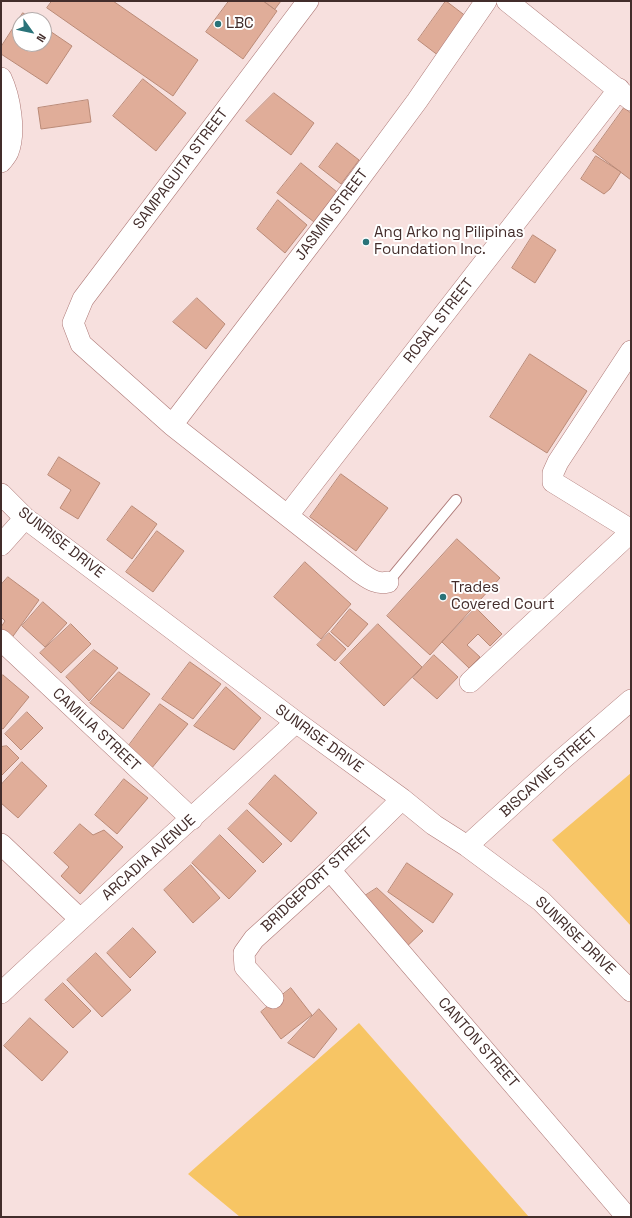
<!DOCTYPE html>
<style>
body{margin:0}
#map{position:relative;width:632px;height:1218px;overflow:hidden;background:#f7e0de;font-family:"Space Grotesk",sans-serif}
canvas{display:block}
.frame{position:absolute;inset:0;border:2px solid #432d2b;pointer-events:none}
.north{position:absolute;left:12px;top:12px;width:40px;height:40px;box-sizing:border-box;background:#fff;border:1px solid #b4abaa;border-radius:50%;rotate:123deg;font-size:11px;font-weight:700;line-height:16px;text-align:center;color:#432d2b}
.north::after{content:'';display:block;margin:auto;width:14px;height:18px;background:#2a7379;clip-path:polygon(50% 0,100% 100%,50% 72%,0 100%)}
</style>
<div id="map">
<canvas width="632" height="1218"></canvas>
<div class="frame"></div>
<div class="north">N</div>
</div>
<script>
const ctx = document.querySelector('canvas').getContext('2d');
ctx.lineJoin = 'round';
function paint(path, color) { ctx.fillStyle = color; ctx.fill(path, 'evenodd'); }
function strokePath(path, color, width, dash) { ctx.strokeStyle = color; ctx.lineWidth = width; ctx.lineCap = dash ? 'butt' : 'round'; ctx.setLineDash(dash || []); ctx.stroke(path); }
function write(font, color, halo, rows, align = 'center') {
  ctx.font = font + ' "Space Grotesk",sans-serif'; ctx.lineWidth = 4; ctx.setLineDash([]); ctx.textBaseline = 'middle'; ctx.strokeStyle = halo; ctx.fillStyle = color; for (const [text, x, y, turn = 0] of rows) {
    ctx.save(); ctx.translate(x, y); ctx.rotate((+turn || 0) * Math.PI / 180); ctx.textAlign = isNaN(turn) ? turn : align; if (halo) ctx.strokeText(text, 0, 0); ctx.fillText(text, 0, 0); ctx.restore();
  }
}
paint(new Path2D(`
 M 631,773 L 631,926 L 552,840 Z
 M 359,1023 L 529,1217 L 240,1217 L 188,1174 Z`), '#f7c564');
const building = new Path2D(`
 M 52,1 L 113,1 L 198,60 L 173,96 L 47,8 Z
 M 229,1 L 263,1 L 277,11 L 243,59 L 206,32 Z
 M 264,1 L 281,1 L 275,9 Z
 M 446,1 L 467,17 L 439,56 L 418,40 Z
 M 23,13 L 33,20 L 20,20 L 20,44 L 44,44 L 44,27 L 72,46 L 47,84 L 1,54 L 1,47 Z
 M 143,79 L 186,113 L 156,151 L 113,116 Z
 M 274,93 L 314,123 L 291,155 L 246,121 Z
 M 88,100 L 91,122 L 41,129 L 38,108 Z
 M 624,108 L 631,113 L 631,180 L 593,151 Z
 M 337,143 L 359,160 L 341,184 L 319,167 Z
 M 596,156 L 621,172 L 610,189 L 604,194 L 581,179 Z
 M 301,163 L 337,192 L 314,222 L 277,193 Z
 M 278,200 L 307,225 L 285,253 L 257,229 Z
 M 533,235 L 556,250 L 535,283 L 512,268 Z
 M 197,298 L 225,324 L 206,349 L 173,322 Z
 M 530,354 L 587,391 L 547,453 L 490,417 Z
 M 59,457 L 100,483 L 78,519 L 60,508 L 71,490 L 48,475 Z
 M 341,474 L 388,508 L 356,551 L 310,517 Z
 M 132,506 L 157,524 L 132,559 L 107,540 Z
 M 157,531 L 184,551 L 153,592 L 126,572 Z
 M 457,539 L 500,578 L 430,655 L 387,616 Z
 M 305,562 L 351,604 L 321,639 L 274,597 Z
 M 8,577 L 39,600 L 11,639 L 1,632 L 1,627 L 5,621 L 1,617 L 1,585 Z
 M 43,602 L 67,623 L 45,647 L 22,626 Z
 M 476,608 L 502,634 L 490,646 L 478,634 L 467,645 L 480,657 L 469,668 L 442,642 Z
 M 350,609 L 368,624 L 348,647 L 331,632 Z
 M 71,624 L 91,644 L 61,673 L 40,653 Z
 M 378,624 L 422,667 L 384,706 L 340,663 Z
 M 329,633 L 346,649 L 335,661 L 317,645 Z
 M 94,650 L 118,668 L 89,701 L 66,677 Z
 M 434,655 L 458,677 L 437,699 L 413,678 Z
 M 190,662 L 221,684 L 193,719 L 162,699 Z
 M 119,672 L 150,694 L 123,729 L 90,703 Z
 M 3,675 L 29,697 L 3,729 L 1,728 L 1,677 Z
 M 226,687 L 261,718 L 234,750 L 194,726 Z
 M 160,704 L 188,724 L 151,769 L 127,748 Z
 M 27,712 L 43,728 L 21,750 L 5,734 Z
 M 7,746 L 19,758 L 1,776 L 1,747 Z
 M 22,762 L 47,786 L 18,818 L 1,803 L 1,785 Z
 M 275,775 L 317,813 L 291,842 L 249,804 Z
 M 124,779 L 148,798 L 117,834 L 95,815 Z
 M 247,810 L 282,844 L 263,863 L 228,829 Z
 M 80,824 L 93,835 L 104,830 L 123,847 L 80,894 L 61,876 L 69,867 L 54,853 Z
 M 220,835 L 256,871 L 229,899 L 192,863 Z
 M 407,863 L 453,894 L 433,923 L 388,892 Z
 M 191,865 L 220,898 L 193,923 L 164,890 Z
 M 377,888 L 423,931 L 401,952 L 357,901 Z
 M 133,928 L 156,952 L 130,978 L 107,953 Z
 M 96,953 L 131,990 L 102,1017 L 67,980 Z
 M 63,983 L 91,1011 L 73,1028 L 45,1000 Z
 M 291,988 L 312,1015 L 281,1039 L 261,1012 Z
 M 319,1009 L 337,1029 L 314,1058 L 288,1043 Z
 M 30,1018 L 68,1052 L 42,1081 L 4,1046 Z`);
paint(building, '#e0ad99');
strokePath(building, '#ba8a77', 1);
const lane = new Path2D(`
 M 388,582 L 456,500`);
const street = new Path2D(`
 M 308,1 L 83,299 L 73,323 L 81,344 L 172,425 L 359,572 C 368,578 376,585 388,582
 M 507,1 L 631,100
 M 1,78 C 10,97 16,132 8,152 C 7,155 3,159 1,162
 M 631,351 L 558,462 L 553,473 L 553,482 L 631,530
 M 172,425 L 337,209 L 417,101 L 486,1
 M 1,494 L 25,518 L 296,722 L 402,799 L 434,825 L 467,846 L 541,901 L 631,991
 M 288,515 L 619,89
 M 1,545 L 25,518
 M 1,640 L 192,819
 M 470,682 L 631,532
 M 1,844 L 80,919
 M 467,846 L 559,762 L 631,700
 M 330,870 L 627,1217
 M 1,993 C 98,902 198,813 296,722
 M 273,998 L 245,967 L 244,953 L 254,939 L 330,870 L 402,799`);
strokePath(lane, '#ae7977', 12);
strokePath(street, '#ae7977', 22);
strokePath(lane, '#fff', 10);
strokePath(street, '#fff', 21);
for (const [x, y, r, color] of [
 [218,24,4,"#2a7379"],
 [366,242,4,"#2a7379"],
 [443,597,4,"#2a7379"]
]) { const dot = new Path2D(); dot.arc(x, y, r, 0, 2 * Math.PI); ctx.fillStyle = color; ctx.fill(dot); strokePath(dot, '#fff', 1.5); }
write('15px', '#432d2b', '#fff', [
 ["LBC",226,24],
 ["Ang Arko ng Pilipinas",374,233],
 ["Foundation Inc.",374,250],
 ["Trades",451,588],
 ["Covered Court",451,605]
], 'left');
write('15px', '#432d2b', '#fff', [
 ["SAMPAGUITA STREET",181,169,-53],
 ["JASMIN STREET",332,215,-53],
 ["ROSAL STREET",439,321,-52],
 ["SUNRISE DRIVE",61,543,38],
 ["CAMILIA STREET",96,730,43],
 ["SUNRISE DRIVE",319,739,36],
 ["BISCAYNE STREET",549,773,-42],
 ["ARCADIA AVENUE",149,858,-42],
 ["BRIDGEPORT STREET",317,880,-43],
 ["SUNRISE DRIVE",575,936,44],
 ["CANTON STREET",478,1043,49]
]);
</script>
